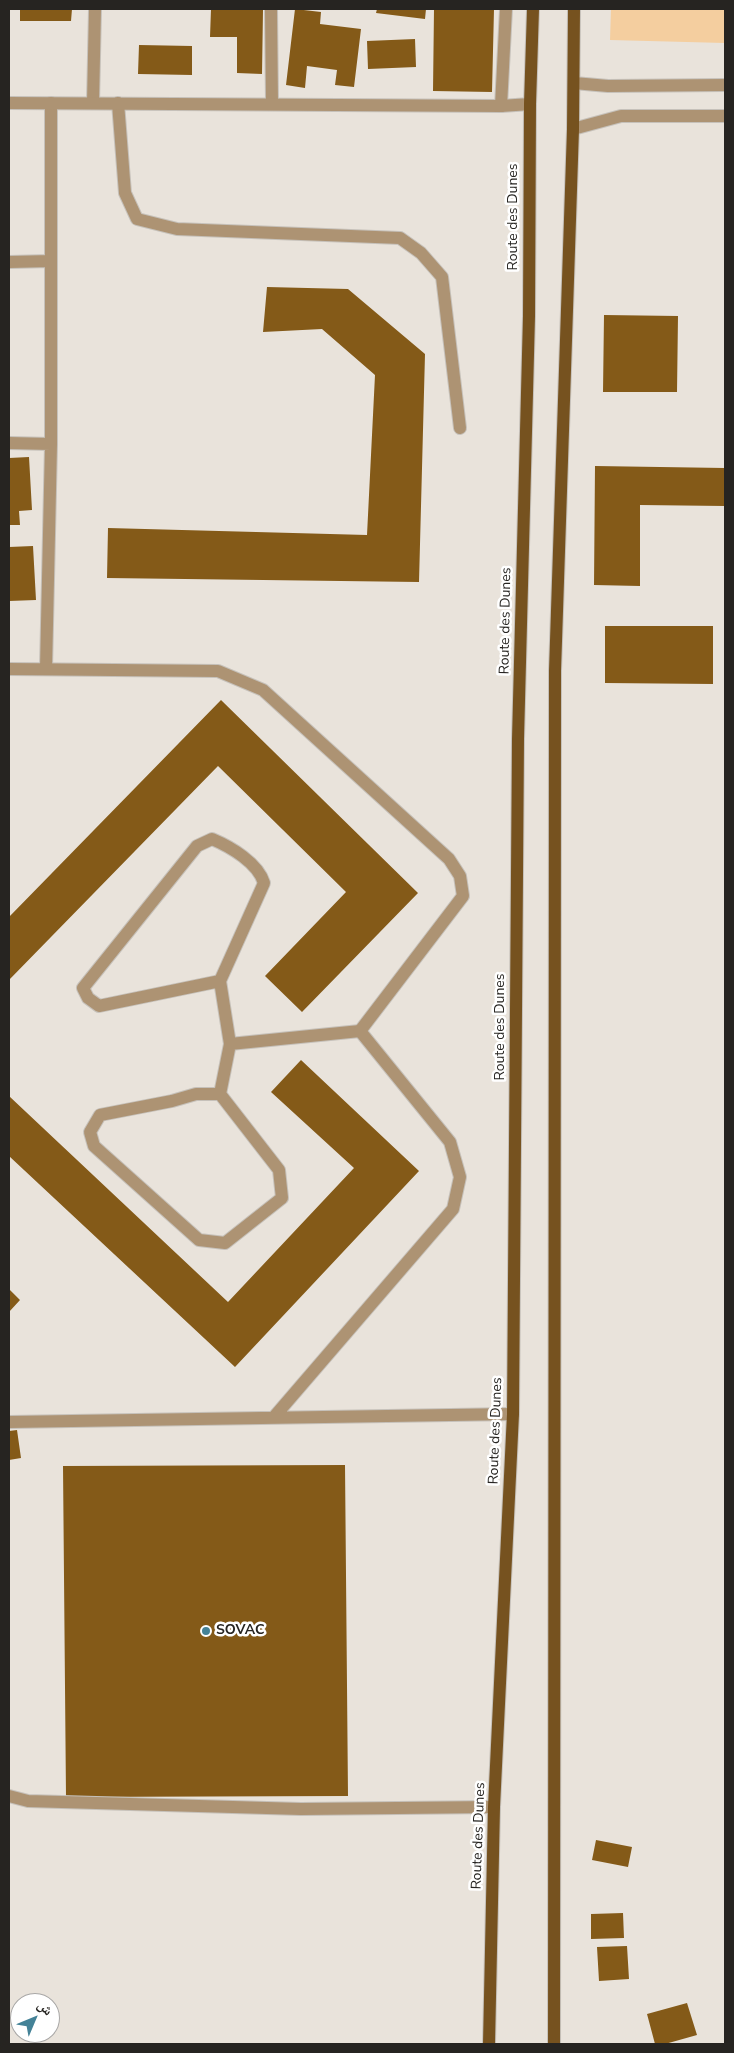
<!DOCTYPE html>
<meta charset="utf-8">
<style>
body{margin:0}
#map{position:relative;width:734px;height:2053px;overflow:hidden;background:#e9e3db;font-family:"Nunito Sans","Noto Naskh Arabic",sans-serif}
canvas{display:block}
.frame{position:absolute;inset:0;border:10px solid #262421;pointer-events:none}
.north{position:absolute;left:10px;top:1993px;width:50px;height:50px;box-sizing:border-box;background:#fff;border:1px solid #a8a7a6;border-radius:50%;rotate:45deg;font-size:14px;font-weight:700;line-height:20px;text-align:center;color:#262421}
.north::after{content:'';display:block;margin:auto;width:18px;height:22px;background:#448297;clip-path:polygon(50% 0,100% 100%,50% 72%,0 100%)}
</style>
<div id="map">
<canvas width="734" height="2053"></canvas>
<div class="frame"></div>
<div class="north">ش</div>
</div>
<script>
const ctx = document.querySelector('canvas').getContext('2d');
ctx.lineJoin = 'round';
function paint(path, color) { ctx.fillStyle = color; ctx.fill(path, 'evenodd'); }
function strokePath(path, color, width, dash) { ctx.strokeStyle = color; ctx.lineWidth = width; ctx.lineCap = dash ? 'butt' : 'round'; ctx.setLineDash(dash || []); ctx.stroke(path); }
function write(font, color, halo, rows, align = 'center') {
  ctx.font = font + ' "Nunito Sans",sans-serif'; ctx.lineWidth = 5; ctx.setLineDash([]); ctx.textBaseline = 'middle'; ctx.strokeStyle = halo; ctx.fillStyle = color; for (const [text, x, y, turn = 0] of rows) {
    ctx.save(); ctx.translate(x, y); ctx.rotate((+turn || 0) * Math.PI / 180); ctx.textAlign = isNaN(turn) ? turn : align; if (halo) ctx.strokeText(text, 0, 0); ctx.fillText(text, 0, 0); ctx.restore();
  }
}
paint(new Path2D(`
 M 611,9 L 725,9 L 725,43 L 610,40 Z`), '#f4ce9f');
paint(new Path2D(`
 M 20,9 L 72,9 L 71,21 L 20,21 Z
 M 211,9 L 263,10 L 262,74 L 237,73 L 237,37 L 210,37 Z
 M 295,9 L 321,12 L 320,24 L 361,29 L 354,87 L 335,85 L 337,70 L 307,66 L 305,88 L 286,85 Z
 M 377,9 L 426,9 L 425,19 L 376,13 Z
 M 434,9 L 494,9 L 492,92 L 433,91 Z
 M 415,39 L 416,67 L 368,69 L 367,41 Z
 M 139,45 L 192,46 L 192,75 L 138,74 Z
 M 267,287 L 348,289 L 425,354 L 419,582 L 107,578 L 108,528 L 367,535 L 375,375 L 322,329 L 263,332 Z
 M 604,315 L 678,316 L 677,392 L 603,392 Z
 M 29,457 L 32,510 L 19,511 L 20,525 L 9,525 L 9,458 Z
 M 595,466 L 725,468 L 725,506 L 640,505 L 640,586 L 594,585 Z
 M 33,546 L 36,600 L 9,601 L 9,547 Z
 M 605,626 L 713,626 L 713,684 L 605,683 Z
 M 221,700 L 418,893 L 302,1012 L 265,976 L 346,892 L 218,766 L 9,980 L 9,917 Z
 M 301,1060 L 419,1171 L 235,1367 L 9,1156 L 9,1096 L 228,1302 L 354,1168 L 271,1092 Z
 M 9,1289 L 20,1300 L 9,1312 Z
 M 17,1430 L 21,1458 L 9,1460 L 9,1431 Z
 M 345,1465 L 348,1796 L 66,1797 L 63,1466 Z
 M 596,1840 L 632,1847 L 628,1867 L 592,1860 Z
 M 623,1913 L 624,1938 L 591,1939 L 591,1914 Z
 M 627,1946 L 629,1979 L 599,1981 L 597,1947 Z
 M 687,2003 L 697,2035 L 665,2044 L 655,2044 L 647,2014 Z`), '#845a18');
const service = new Path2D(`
 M 93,103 L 95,9
 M 118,103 L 125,193 L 137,219 L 177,229 L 400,238 L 421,253 L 442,277 L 460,428
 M 220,981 L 99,1006 L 88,998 L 83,988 L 197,846 L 212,839 C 231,847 258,863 264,883 L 220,981 L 230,1044
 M 220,1094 L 196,1094 L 172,1101 L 100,1115 L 90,1132 L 94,1146 L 199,1240 L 225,1243 L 282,1198 L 279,1170 L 220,1094 L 230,1044 L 360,1031
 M 9,1796 L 28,1801 L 301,1809 L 494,1807`);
const minor = new Path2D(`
 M 271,9 L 272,104
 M 501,106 L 506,9
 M 9,262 L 51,261
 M 9,443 L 51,444
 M 9,669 L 218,671 L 263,690 L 449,859 L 460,876 L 463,896 L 360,1031 L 450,1142 L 460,1177 L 453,1209 L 274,1417
 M 46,669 L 51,444 L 51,103
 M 9,1422 L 513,1414`);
const tertiary = new Path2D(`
 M 574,83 L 608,86 L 725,85
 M 9,103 L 501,106 L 530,104
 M 573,129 L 621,116 L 725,116`);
const primary = new Path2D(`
 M 489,2044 L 494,1807 L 513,1414 L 518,739 L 529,316 L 530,104 L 533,9
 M 554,2044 L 555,671 L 573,129 L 574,9`);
strokePath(service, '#c6c1ba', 14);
strokePath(minor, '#c6c1ba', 14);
strokePath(tertiary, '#c6c1ba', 14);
strokePath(primary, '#c6c1ba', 14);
strokePath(service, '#ad9373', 12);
strokePath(minor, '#ad9373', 12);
strokePath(tertiary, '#ad9373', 12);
strokePath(primary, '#76521f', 12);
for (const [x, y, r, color] of [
 [206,1631,5,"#448297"]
]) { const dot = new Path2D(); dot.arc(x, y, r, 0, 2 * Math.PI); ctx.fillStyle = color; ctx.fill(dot); strokePath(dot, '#fff', 2); }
write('14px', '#262421', '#fff', [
 ["Route des Dunes",514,217,-90],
 ["Route des Dunes",506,621,-89],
 ["Route des Dunes",501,1027,-90],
 ["Route des Dunes",496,1431,-88],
 ["Route des Dunes",479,1836,-88]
]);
write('bold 14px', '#262421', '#fff', [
 ["SOVAC",216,1631]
], 'left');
</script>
